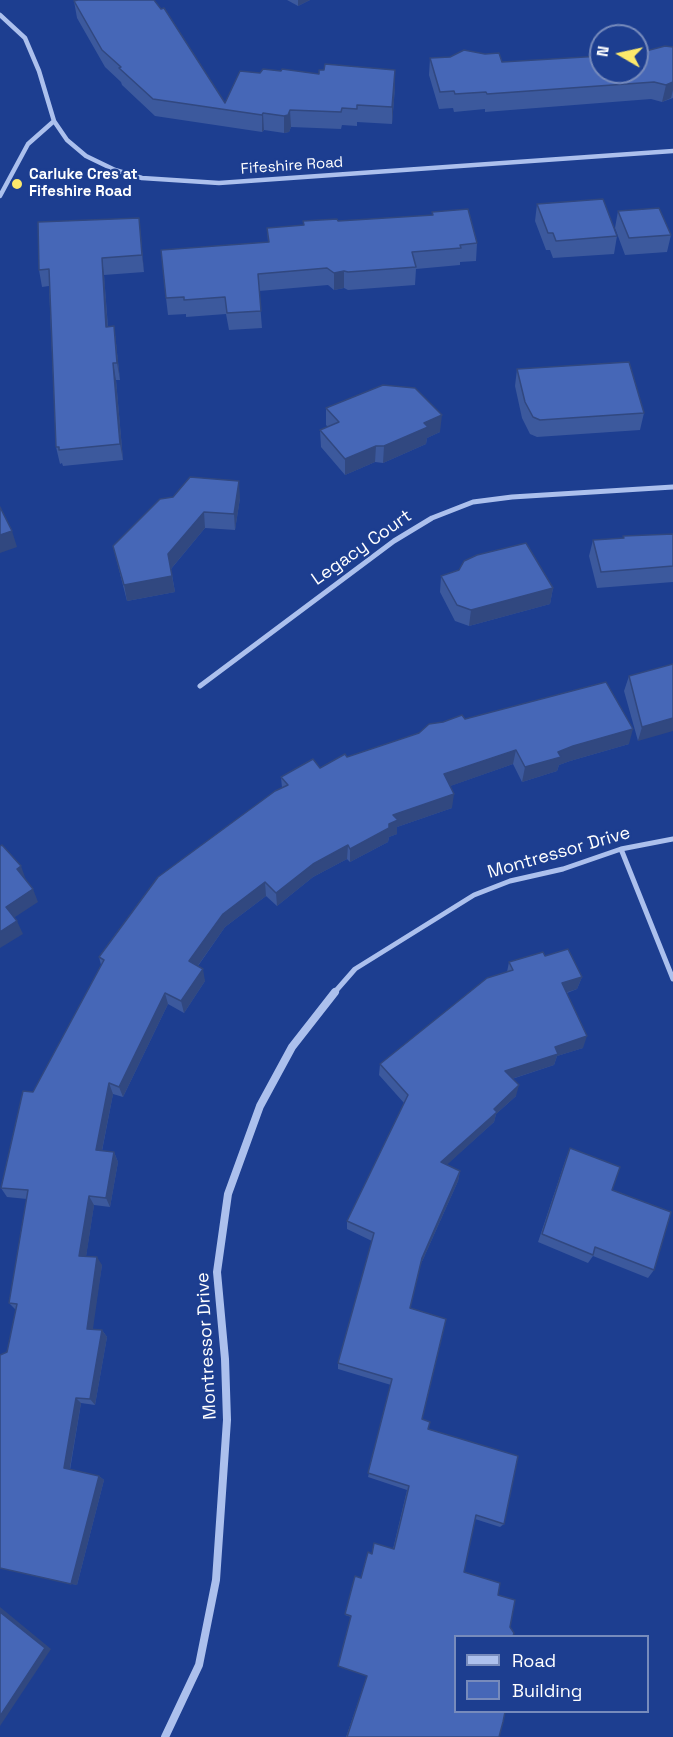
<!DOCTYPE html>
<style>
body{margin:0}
#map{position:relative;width:673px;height:1737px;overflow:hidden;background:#1d3e90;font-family:"Space Grotesk",sans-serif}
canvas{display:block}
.legend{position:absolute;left:454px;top:1635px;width:195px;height:78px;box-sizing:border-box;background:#1d3e90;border:2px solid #778bbc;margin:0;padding:8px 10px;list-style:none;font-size:18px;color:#fff}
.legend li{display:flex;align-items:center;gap:12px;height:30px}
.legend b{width:30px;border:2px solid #778bbc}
.north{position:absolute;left:589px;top:24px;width:60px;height:60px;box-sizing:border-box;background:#1d3e90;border:2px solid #778bbc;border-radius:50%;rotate:279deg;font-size:16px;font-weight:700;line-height:24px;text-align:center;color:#fff}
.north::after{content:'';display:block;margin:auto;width:21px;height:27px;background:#fde96b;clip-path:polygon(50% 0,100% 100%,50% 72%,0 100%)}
</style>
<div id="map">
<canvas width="673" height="1737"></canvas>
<ul class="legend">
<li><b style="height:8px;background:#acc0ed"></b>Road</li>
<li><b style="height:16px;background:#4667b7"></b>Building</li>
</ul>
<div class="north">N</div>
</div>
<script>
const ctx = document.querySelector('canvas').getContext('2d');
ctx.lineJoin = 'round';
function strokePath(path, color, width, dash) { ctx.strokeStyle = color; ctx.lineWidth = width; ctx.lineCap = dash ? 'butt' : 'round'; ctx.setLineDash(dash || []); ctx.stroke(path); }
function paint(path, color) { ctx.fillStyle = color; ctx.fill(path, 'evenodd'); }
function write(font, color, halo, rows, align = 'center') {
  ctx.font = font + ' "Space Grotesk",sans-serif'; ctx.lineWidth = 5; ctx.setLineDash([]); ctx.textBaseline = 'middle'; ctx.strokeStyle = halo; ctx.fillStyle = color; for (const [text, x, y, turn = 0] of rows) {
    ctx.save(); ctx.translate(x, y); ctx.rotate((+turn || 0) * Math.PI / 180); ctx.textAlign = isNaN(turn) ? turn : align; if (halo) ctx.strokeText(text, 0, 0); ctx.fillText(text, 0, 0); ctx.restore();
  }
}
strokePath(new Path2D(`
 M 0,15 L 25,38 L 39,71 L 54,121 L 67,140 L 86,156 L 115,170 L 142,178 L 219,183 L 673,151
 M 0,196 L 28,144 L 54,121`), '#acc0ed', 4.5);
strokePath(new Path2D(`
 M 200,686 L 394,541 L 432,518 L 473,502 L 512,497 L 673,487
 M 621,849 L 673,979
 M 334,993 L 355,969 L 474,895 L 510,881 L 563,869 L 621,849 L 673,839`), '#acc0ed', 5);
strokePath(new Path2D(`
 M 165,1737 L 199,1665 L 216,1580 L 227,1420 L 225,1359 L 217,1272 L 228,1194 L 260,1106 L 292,1047 L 335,992`), '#acc0ed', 8);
paint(new Path2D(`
 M 287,0 L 310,0 L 298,6 Z
 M 74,1 L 225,103 L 395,87 L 392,124 L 357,122 L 357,126 L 342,125 L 341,129 L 291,127 L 289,132 L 284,133 L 264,130 L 262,132 L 155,116 L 122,85 L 121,82 L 105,67 L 77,18 Z
 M 673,47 L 673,98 L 662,102 L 651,99 L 485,112 L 485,109 L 454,112 L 453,108 L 439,109 L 429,75 L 430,58 L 502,62 L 601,56 L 642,52 Z
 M 537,204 L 617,236 L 614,254 L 553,258 L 550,250 L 546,250 L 535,221 Z
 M 618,211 L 671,235 L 667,252 L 625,255 L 615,228 Z
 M 432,212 L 477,243 L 476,261 L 460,262 L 460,265 L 416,269 L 415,285 L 348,290 L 344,288 L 334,290 L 328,285 L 259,291 L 262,328 L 229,330 L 226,314 L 186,317 L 186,314 L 168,315 L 166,298 L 268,242 L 267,228 L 303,225 L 303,221 L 338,221 L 432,215 Z
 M 139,218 L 144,272 L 104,275 L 108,327 L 114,326 L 116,343 L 120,380 L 116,380 L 123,460 L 63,466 L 62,463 L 60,464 L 56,447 L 49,286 L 42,287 L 39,270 Z
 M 517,369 L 644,413 L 640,430 L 537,437 L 530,434 L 522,418 L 515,386 Z
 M 326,408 L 440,432 L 427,438 L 426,444 L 383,463 L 375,462 L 345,475 L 321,447 L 320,430 L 328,427 L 326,425 Z
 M 240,498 L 235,530 L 205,528 L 171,569 L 175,592 L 127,601 L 117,562 L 113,546 Z
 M 673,534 L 673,582 L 597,588 L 589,556 L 593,540 L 623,538 L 623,536 Z
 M 441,576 L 553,588 L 550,604 L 469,626 L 455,621 L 440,592 Z
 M 673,664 L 638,741 L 624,691 L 629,676 Z
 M 465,719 L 629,744 L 570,761 L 559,765 L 557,771 L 522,782 L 513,764 L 450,786 L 452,808 L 397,827 L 397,834 L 389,837 L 388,842 L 350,862 L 347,859 L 313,877 L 277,906 L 266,896 L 225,927 L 198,966 L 205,981 L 184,1013 L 168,1004 L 123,1097 L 113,1094 L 102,1151 L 114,1152 L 118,1162 L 110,1207 L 94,1205 L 86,1256 L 102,1265 L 92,1329 L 102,1330 L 107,1337 L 95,1405 L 81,1403 L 70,1470 L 99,1476 L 104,1480 L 77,1585 L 0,1568 L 0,1355 L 7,1352 L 16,1310 L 9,1303 L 27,1199 L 7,1197 L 1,1188 L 33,1092 L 101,965 L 99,957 L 282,788 L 281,777 L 320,768 L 347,757 Z
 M 545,956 L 582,977 L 577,989 L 567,993 L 583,1048 L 557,1056 L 554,1065 L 512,1079 L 516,1096 L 496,1114 L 494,1122 L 446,1165 L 460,1171 L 458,1181 L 420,1266 L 410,1308 L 422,1419 L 428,1429 L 504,1524 L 500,1527 L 475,1519 L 464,1572 L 456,1636 L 499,1737 L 346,1737 L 367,1676 L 351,1617 L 345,1615 L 355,1576 L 361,1578 L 372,1554 L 393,1549 L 407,1490 L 368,1477 L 391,1385 L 338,1369 L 338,1363 L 372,1241 L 347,1229 L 347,1221 L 404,1103 L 379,1075 L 380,1064 L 507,972 L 509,962 Z
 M 570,1148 L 612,1190 L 654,1270 L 648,1278 L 593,1256 L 588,1263 L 538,1242 L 566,1158 Z`), '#3c599d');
paint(new Path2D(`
 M 298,0 L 310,0 L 298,6 Z
 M 395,70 L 395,87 L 392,124 L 392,107 Z
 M 673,82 L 673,90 L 671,98 L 662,102 L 666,85 Z
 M 290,110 L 291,127 L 289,132 L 284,133 L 284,116 Z
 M 263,113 L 264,130 L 262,132 L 262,115 Z
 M 139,218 L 141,235 L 144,272 L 142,255 Z
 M 102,258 L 104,275 L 109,344 L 106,327 Z
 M 344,271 L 344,288 L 334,290 L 334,273 Z
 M 114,326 L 116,343 L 120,380 L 117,363 Z
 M 113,363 L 116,380 L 123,460 L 120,444 Z
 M 442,415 L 440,432 L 427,438 L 426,444 L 383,463 L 384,446 L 424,423 Z
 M 376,446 L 375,462 L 345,475 L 345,459 Z
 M 239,481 L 240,498 L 235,530 L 234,514 Z
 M 204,512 L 205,528 L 170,570 L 168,554 Z
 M 12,531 L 17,547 L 0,553 L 0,535 Z
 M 172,576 L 175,592 L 127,601 L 124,585 Z
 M 553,588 L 550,604 L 469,626 L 471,610 Z
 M 673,718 L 673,731 L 638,741 L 642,727 Z
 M 633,729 L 629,744 L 570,761 L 559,765 L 557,771 L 522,782 L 525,767 L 558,752 L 573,746 Z
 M 516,750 L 513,764 L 442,789 L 444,774 Z
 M 454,794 L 452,808 L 397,827 L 397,834 L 389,837 L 388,842 L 350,862 L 350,849 L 393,815 Z
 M 348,845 L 347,859 L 313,877 L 277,906 L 276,893 L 313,864 Z
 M 21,866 L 26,880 L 17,869 Z
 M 265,882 L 266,896 L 225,927 L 192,974 L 189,961 L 223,914 Z
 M 33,889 L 38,902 L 12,919 L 6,907 Z
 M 17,921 L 23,934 L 0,948 L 0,932 Z
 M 203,969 L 205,981 L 184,1013 L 181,1001 Z
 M 582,977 L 577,989 L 558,995 L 562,983 Z
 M 165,993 L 168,1004 L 123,1097 L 119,1087 Z
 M 587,1036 L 583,1048 L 557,1056 L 554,1065 L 502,1082 L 505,1071 L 555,1047 Z
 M 109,1083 L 113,1094 L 100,1160 L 96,1150 Z
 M 519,1085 L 516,1096 L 496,1114 L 494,1122 L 439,1172 L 441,1162 L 494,1109 Z
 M 114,1152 L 118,1162 L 110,1207 L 106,1198 Z
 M 460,1171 L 458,1181 L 420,1266 L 422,1258 Z
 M 89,1196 L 94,1205 L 85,1264 L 79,1256 Z
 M 97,1257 L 102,1265 L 92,1336 L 87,1329 Z
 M 102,1330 L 107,1337 L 95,1405 L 90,1399 Z
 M 76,1398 L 81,1403 L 69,1473 L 64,1468 Z
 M 99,1476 L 104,1480 L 77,1585 L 71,1584 Z
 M 0,1607 L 51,1649 L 0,1726 Z`), '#314880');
const building = new Path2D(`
 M 78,0 L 154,0 L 161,9 L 164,8 L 225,103 L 240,71 L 260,73 L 263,69 L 281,71 L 282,69 L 319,74 L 319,70 L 324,70 L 325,64 L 395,70 L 392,107 L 357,105 L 357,109 L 342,108 L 341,112 L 290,110 L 288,115 L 284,116 L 263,113 L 262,115 L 153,99 L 119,68 L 121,67 L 102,50 L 74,1 Z
 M 633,33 L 634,36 L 611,36 Z
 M 637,41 L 642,52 L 665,46 L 673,47 L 673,82 L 666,85 L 654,82 L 487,94 L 486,92 L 455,94 L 454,91 L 440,92 L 430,58 L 450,57 L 464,50 L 485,54 L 499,53 L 502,62 L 601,56 L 601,72 L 637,72 Z
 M 603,199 L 617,236 L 556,241 L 553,233 L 548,233 L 537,204 Z
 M 659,208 L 671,235 L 629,238 L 618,211 Z
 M 468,209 L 477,243 L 460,245 L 461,248 L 412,252 L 416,267 L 348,272 L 344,271 L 334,273 L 327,268 L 258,274 L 261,311 L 227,313 L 225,297 L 184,300 L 184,297 L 166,298 L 161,250 L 269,242 L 267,228 L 304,225 L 303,221 L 337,219 L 338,221 L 433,215 L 432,212 Z
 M 139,218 L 142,255 L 102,258 L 106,327 L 114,326 L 117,363 L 113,363 L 120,444 L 59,450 L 59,447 L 56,447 L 49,269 L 39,270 L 38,222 Z
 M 629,362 L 644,413 L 540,420 L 533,417 L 525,402 L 517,369 Z
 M 383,385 L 415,388 L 442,415 L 424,423 L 428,427 L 384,446 L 376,446 L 345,459 L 320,430 L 339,422 L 326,408 Z
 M 190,477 L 239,481 L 234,514 L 204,512 L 168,554 L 172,576 L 124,585 L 113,546 L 160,499 L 173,497 Z
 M 0,507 L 12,531 L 0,535 Z
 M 673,534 L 673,566 L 601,572 L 593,540 L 624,538 L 623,536 Z
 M 526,543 L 553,588 L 471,610 L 457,605 L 441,576 L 459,570 L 464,561 L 477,555 Z
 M 673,664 L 673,718 L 642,727 L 629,676 Z
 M 606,682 L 633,729 L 573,746 L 558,752 L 561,757 L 525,767 L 516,750 L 444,774 L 454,794 L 393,815 L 398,820 L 389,824 L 389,828 L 350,849 L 348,845 L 313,864 L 276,893 L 265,882 L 223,914 L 189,961 L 203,969 L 181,1001 L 165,993 L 119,1087 L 109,1083 L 96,1150 L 114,1152 L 106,1198 L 89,1196 L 79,1256 L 97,1257 L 87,1329 L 102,1330 L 90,1399 L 76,1398 L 64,1468 L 99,1476 L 71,1584 L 0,1568 L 0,1355 L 7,1352 L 17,1304 L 9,1303 L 28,1190 L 1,1188 L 23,1091 L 33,1092 L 104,960 L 99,957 L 158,877 L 275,791 L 288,785 L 281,777 L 313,759 L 320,768 L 345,754 L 347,757 L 419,733 L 429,724 L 443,722 L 462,715 L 465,719 Z
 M 2,845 L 21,866 L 17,869 L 33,889 L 6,907 L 17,921 L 0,932 L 0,846 Z
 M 568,949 L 582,977 L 562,983 L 587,1036 L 555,1047 L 558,1054 L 505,1071 L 519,1085 L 494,1109 L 497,1112 L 441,1162 L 460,1171 L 422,1258 L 410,1308 L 446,1319 L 422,1419 L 430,1422 L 428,1429 L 518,1456 L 504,1524 L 476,1515 L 464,1572 L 500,1583 L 498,1595 L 515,1600 L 510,1627 L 514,1633 L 513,1636 L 456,1636 L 456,1712 L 505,1712 L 503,1722 L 499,1737 L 347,1737 L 367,1676 L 338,1666 L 351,1616 L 345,1614 L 355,1576 L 361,1578 L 368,1552 L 372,1554 L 374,1543 L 394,1549 L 409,1486 L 368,1473 L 392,1379 L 338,1363 L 374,1233 L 347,1221 L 408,1095 L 380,1064 L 487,978 L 513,970 L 509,962 L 543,952 L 545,956 Z
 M 570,1148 L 620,1167 L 612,1190 L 671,1212 L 654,1270 L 595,1247 L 593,1255 L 542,1234 Z
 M 0,1612 L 45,1648 L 0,1716 Z`);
paint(building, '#4667b7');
strokePath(building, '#314880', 1.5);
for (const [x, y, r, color] of [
 [17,184,6,"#fde96b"]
]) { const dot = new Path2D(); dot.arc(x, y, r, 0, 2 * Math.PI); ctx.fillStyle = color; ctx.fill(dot); strokePath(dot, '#1d3e90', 2); }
write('15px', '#fff', '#1d3e90', [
 ["Fifeshire Road",292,166,-4]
]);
write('bold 15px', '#fff', '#1d3e90', [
 ["Carluke Cres at",29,175],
 ["Fifeshire Road",29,192]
], 'left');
write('18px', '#fff', '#1d3e90', [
 ["Legacy Court",362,548,-35],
 ["Montressor Drive",559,853,-16],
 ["Montressor Drive",207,1346,-93]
]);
</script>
